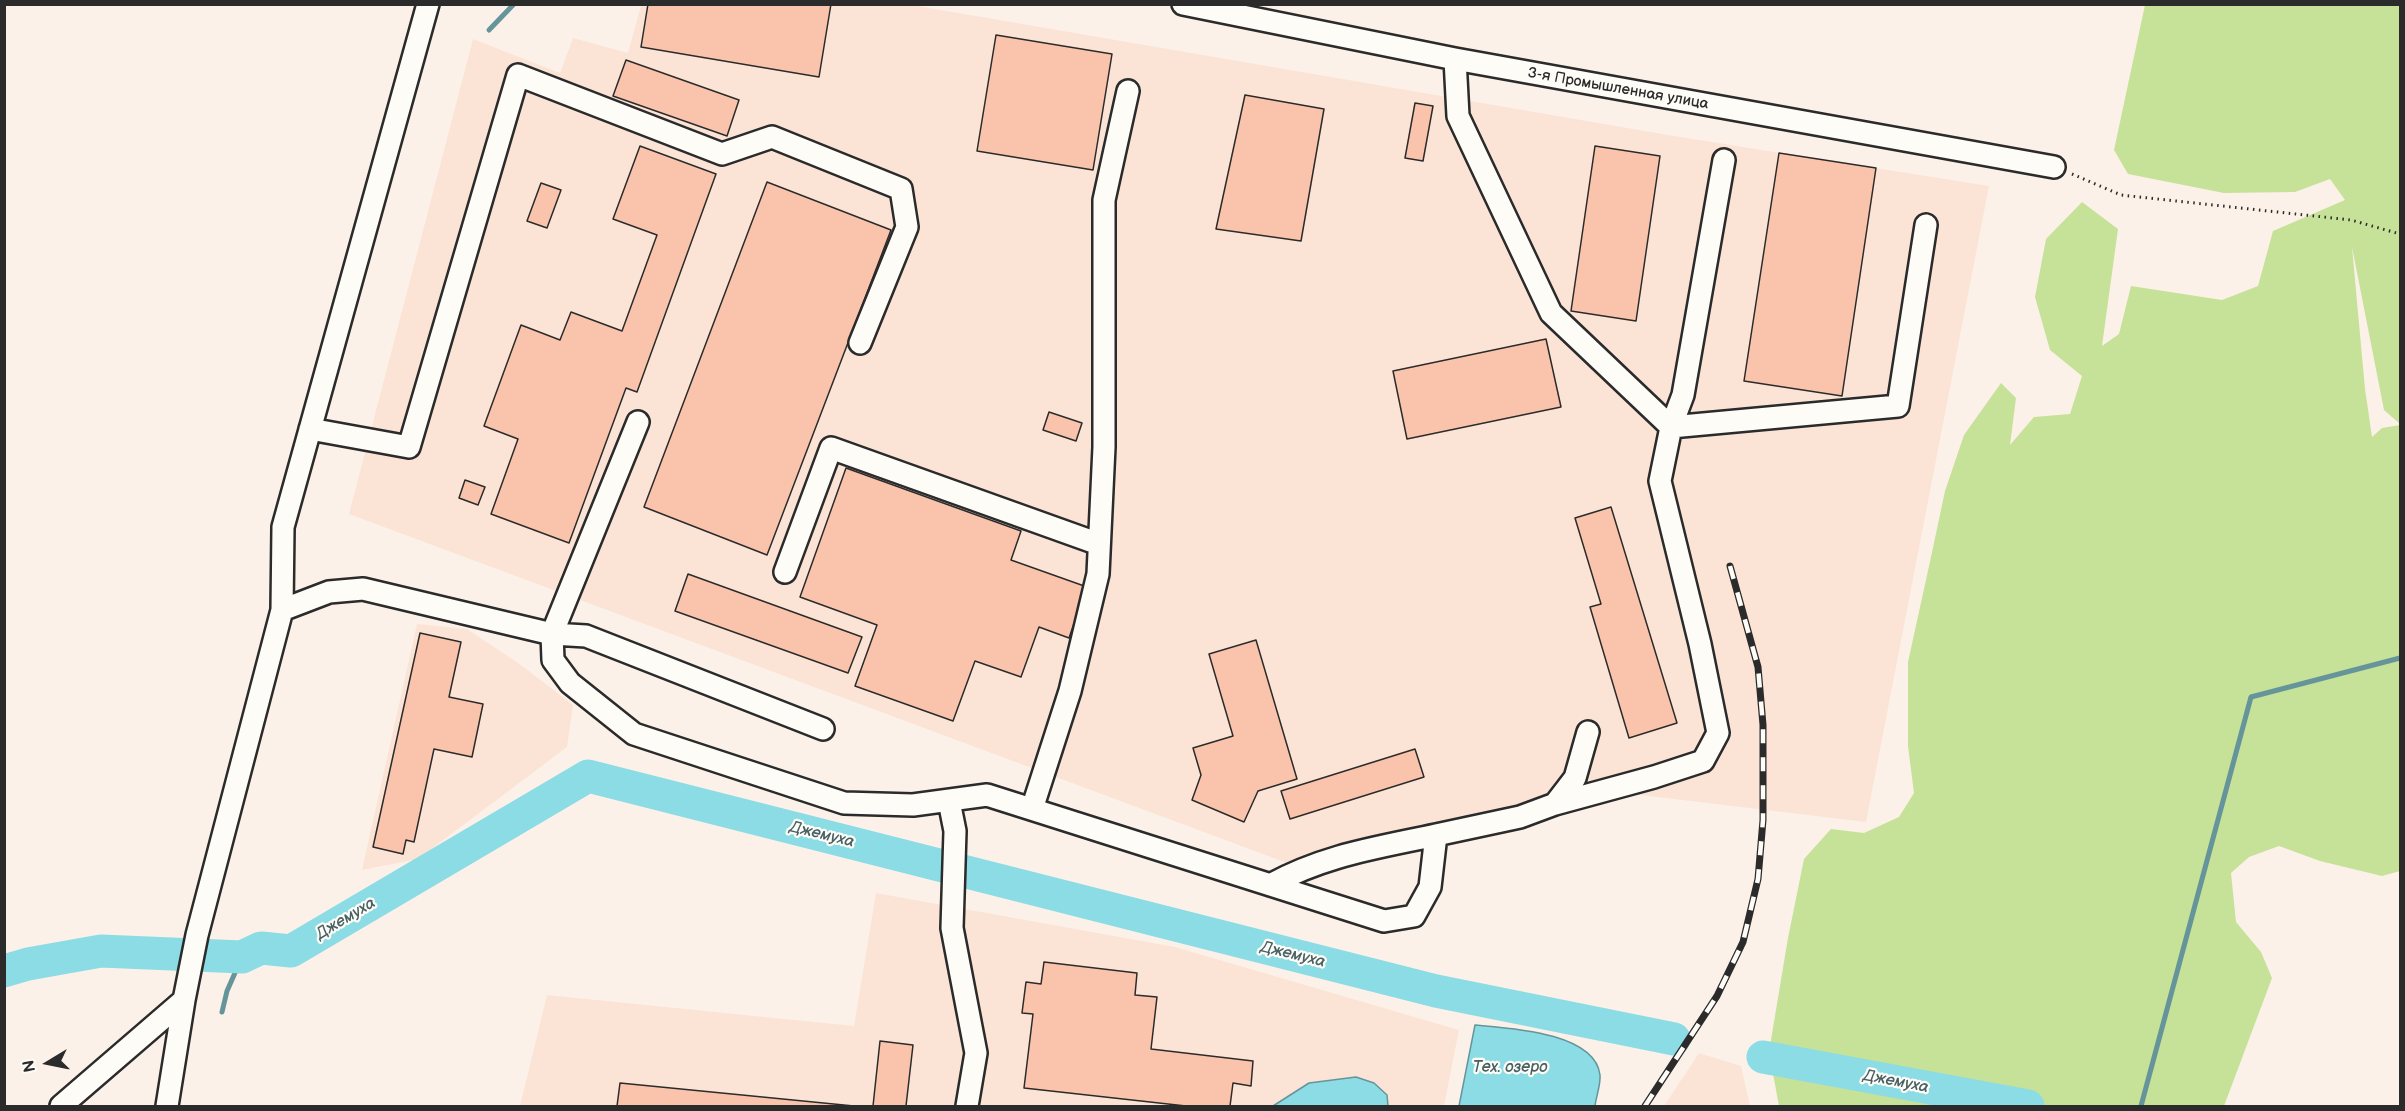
<!DOCTYPE html>
<meta charset="utf-8">
<style>
body{margin:0}
#map{position:relative;width:2405px;height:1111px;overflow:hidden;background:#fcf1e8;font-family:"Balsamiq Sans",sans-serif}
canvas{display:block}
.frame{position:absolute;inset:0;border:6px solid #2b2b2b;pointer-events:none}
.north{position:absolute;left:18px;top:1033px;width:60px;height:60px;-webkit-text-stroke:4px #fdfcf7;paint-order:stroke;rotate:260deg;font-size:16px;font-weight:700;line-height:24px;text-align:center;color:#2b2b2b}
.north::after{content:'';display:block;margin:auto;width:21px;height:27px;background:#2b2b2b;clip-path:polygon(50% 0,100% 100%,50% 72%,0 100%)}
</style>
<div id="map">
<canvas width="2405" height="1111"></canvas>
<div class="frame"></div>
<div class="north">N</div>
</div>
<script>
const ctx = document.querySelector('canvas').getContext('2d');
ctx.lineJoin = 'round';
function paint(path, color) { ctx.fillStyle = color; ctx.fill(path, 'evenodd'); }
function strokePath(path, color, width, dash) { ctx.strokeStyle = color; ctx.lineWidth = width; ctx.lineCap = dash ? 'butt' : 'round'; ctx.setLineDash(dash || []); ctx.stroke(path); }
function write(font, color, halo, rows, align = 'center') {
  ctx.font = font + ' "Balsamiq Sans",sans-serif'; ctx.lineWidth = 4.5; ctx.setLineDash([]); ctx.textBaseline = 'middle'; ctx.strokeStyle = halo; ctx.fillStyle = color; for (const [text, x, y, turn = 0] of rows) {
    ctx.save(); ctx.translate(x, y); ctx.rotate((+turn || 0) * Math.PI / 180); ctx.textAlign = isNaN(turn) ? turn : align; if (halo) ctx.strokeText(text, 0, 0); ctx.fillText(text, 0, 0); ctx.restore();
  }
}
paint(new Path2D(`
 M 641,5 L 912,5 L 1674,136 L 1989,186 L 1866,822 L 1632,794 L 1553,797 L 1287,863 L 349,514 L 473,39 L 560,73 L 573,38 L 628,53 Z
 M 417,624 L 467,629 L 521,665 L 573,705 L 567,747 L 418,859 L 362,870 Z
 M 876,893 L 1175,947 L 1459,1030 L 1444,1106 L 520,1106 L 547,995 L 854,1026 Z
 M 1699,1053 L 1741,1066 L 1750,1106 L 1664,1106 Z`), '#fbe4d6');
paint(new Path2D(`
 M 2145,5 L 2400,5 L 2400,424 L 2384,410 L 2352,247 L 2365,389 L 2372,437 L 2382,428 L 2400,425 L 2400,871 L 2382,876 L 2320,861 L 2279,846 L 2249,857 L 2231,873 L 2236,922 L 2261,952 L 2272,978 L 2224,1106 L 1779,1106 L 1769,1052 L 1788,938 L 1804,859 L 1831,829 L 1864,833 L 1899,817 L 1914,793 L 1908,746 L 1908,662 L 1931,557 L 1945,491 L 1964,435 L 2001,383 L 2016,398 L 2010,445 L 2034,417 L 2070,414 L 2082,376 L 2050,350 L 2035,297 L 2046,239 L 2082,202 L 2118,229 L 2102,346 L 2119,334 L 2131,286 L 2222,300 L 2258,286 L 2273,231 L 2345,200 L 2330,179 L 2295,192 L 2224,193 L 2128,174 L 2114,150 Z`), '#c6e198');
const water = new Path2D(`
 M 1475,1025 C 1508,1028 1595,1032 1600,1075 C 1601,1084 1596,1097 1595,1106 L 1459,1106 Z
 M 1356,1077 L 1374,1083 L 1387,1095 L 1388,1106 L 1273,1106 L 1309,1083 Z`);
paint(water, '#8bdce5');
strokePath(water, '#65959b', 1.5);
strokePath(new Path2D(`
 M 489,30 L 514,4
 M 222,1012 L 227,991 L 242,957
 M 2141,1106 L 2251,697 L 2400,658`), '#65959b', 5);
strokePath(new Path2D(`
 M 4,971 L 28,964 L 101,951 L 242,957 L 261,948 L 291,951 L 588,776 L 1436,991 L 1674,1039
 M 1763,1057 L 2028,1106`), '#8bdce5', 33);
const building = new Path2D(`
 M 648,4 L 831,4 L 819,77 L 641,47 Z
 M 996,35 L 1112,54 L 1093,170 L 977,151 Z
 M 626,60 L 739,100 L 727,136 L 613,96 Z
 M 1245,95 L 1324,109 L 1301,241 L 1216,229 Z
 M 1415,103 L 1433,106 L 1423,161 L 1405,158 Z
 M 640,146 L 716,174 L 637,392 L 626,388 L 569,543 L 491,514 L 518,439 L 484,426 L 521,325 L 560,340 L 571,312 L 622,331 L 657,235 L 613,219 Z
 M 1595,146 L 1660,156 L 1636,321 L 1571,311 Z
 M 1779,153 L 1876,168 L 1842,396 L 1744,381 Z
 M 767,182 L 891,230 L 767,555 L 644,507 Z
 M 541,183 L 561,190 L 547,228 L 527,221 Z
 M 1546,339 L 1561,407 L 1407,439 L 1393,371 Z
 M 1049,412 L 1082,423 L 1076,441 L 1043,430 Z
 M 846,468 L 1021,531 L 1011,560 L 1087,587 L 1069,638 L 1039,627 L 1021,677 L 975,661 L 953,721 L 855,686 L 877,625 L 800,597 Z
 M 465,480 L 485,487 L 478,505 L 459,498 Z
 M 1611,507 L 1677,723 L 1629,738 L 1590,607 L 1601,604 L 1575,518 Z
 M 688,574 L 862,637 L 848,673 L 675,611 Z
 M 420,633 L 461,642 L 449,697 L 483,704 L 472,757 L 434,749 L 414,842 L 406,840 L 403,854 L 373,847 Z
 M 1256,640 L 1297,779 L 1258,791 L 1244,822 L 1192,800 L 1201,775 L 1193,748 L 1233,736 L 1209,654 Z
 M 1415,749 L 1424,777 L 1290,819 L 1281,791 Z
 M 1044,962 L 1137,973 L 1135,995 L 1157,997 L 1151,1049 L 1253,1061 L 1251,1086 L 1233,1083 L 1230,1106 L 1186,1106 L 1024,1088 L 1033,1014 L 1022,1013 L 1026,982 L 1041,984 Z
 M 880,1041 L 913,1045 L 906,1106 L 873,1106 Z
 M 620,1083 L 854,1106 L 617,1106 Z`);
paint(building, '#fac4ac');
strokePath(building, '#2b2b2b', 1.5);
const minor = new Path2D(`
 M 1183,4 L 1455,59 L 2054,167
 M 1455,59 L 1458,116 L 1551,313 L 1671,427 L 1898,406 L 1926,225
 M 638,422 L 552,634 L 586,636 L 823,729
 M 310,429 L 409,447 L 518,75 L 722,154 L 772,137 L 901,189 L 907,227 L 860,343
 M 785,572 L 831,448 L 1099,544
 M 282,610 L 329,592 L 363,589 L 552,634 L 553,660 L 570,683 L 634,734 L 844,803 L 913,805 L 987,795 L 1384,921 L 1414,916 L 1430,887 L 1436,835 L 1520,817 L 1555,804 L 1575,778 L 1588,732
 M 949,801 L 955,831 L 952,928 L 976,1053 L 967,1106
 M 1555,804 L 1654,777 L 1703,761 L 1718,733 L 1700,644 L 1660,481 L 1671,427 L 1683,395 L 1724,160
 M 1032,809 L 1070,691 L 1098,574 L 1104,447 L 1104,200 L 1128,91
 M 1270,885 C 1325,855 1376,848 1436,835
 M 61,1106 L 184,1000
 M 167,1106 L 184,1000 L 197,935 L 282,610 L 283,527 L 428,4`);
strokePath(minor, '#2b2b2b', 26);
strokePath(new Path2D(`
 M 2072,174 L 2121,195 L 2351,220 L 2400,234`), '#2b2b2b', 3, [1.5, 4.5]);
strokePath(minor, '#fdfcf7', 21);
const rail = new Path2D(`
 M 1645,1106 L 1717,996 L 1743,942 L 1758,879 L 1763,820 L 1763,725 L 1758,667 L 1730,566`);
strokePath(rail, '#2b2b2b', 7);
strokePath(rail, '#fdfcf7', 4.5, [14]);
write('15px', '#2b2b2b', '#fdfcf7', [
 ["3-я Промышленная улица",1618,89,10]
]);
write('italic 16px', '#486063', '#fdfcf7', [
 ["Джемуха",822,835,14],
 ["Джемуха",346,919,-31],
 ["Джемуха",1293,955,14],
 ["Тех. озеро",1510,1068],
 ["Джемуха",1896,1082,11]
]);
</script>
